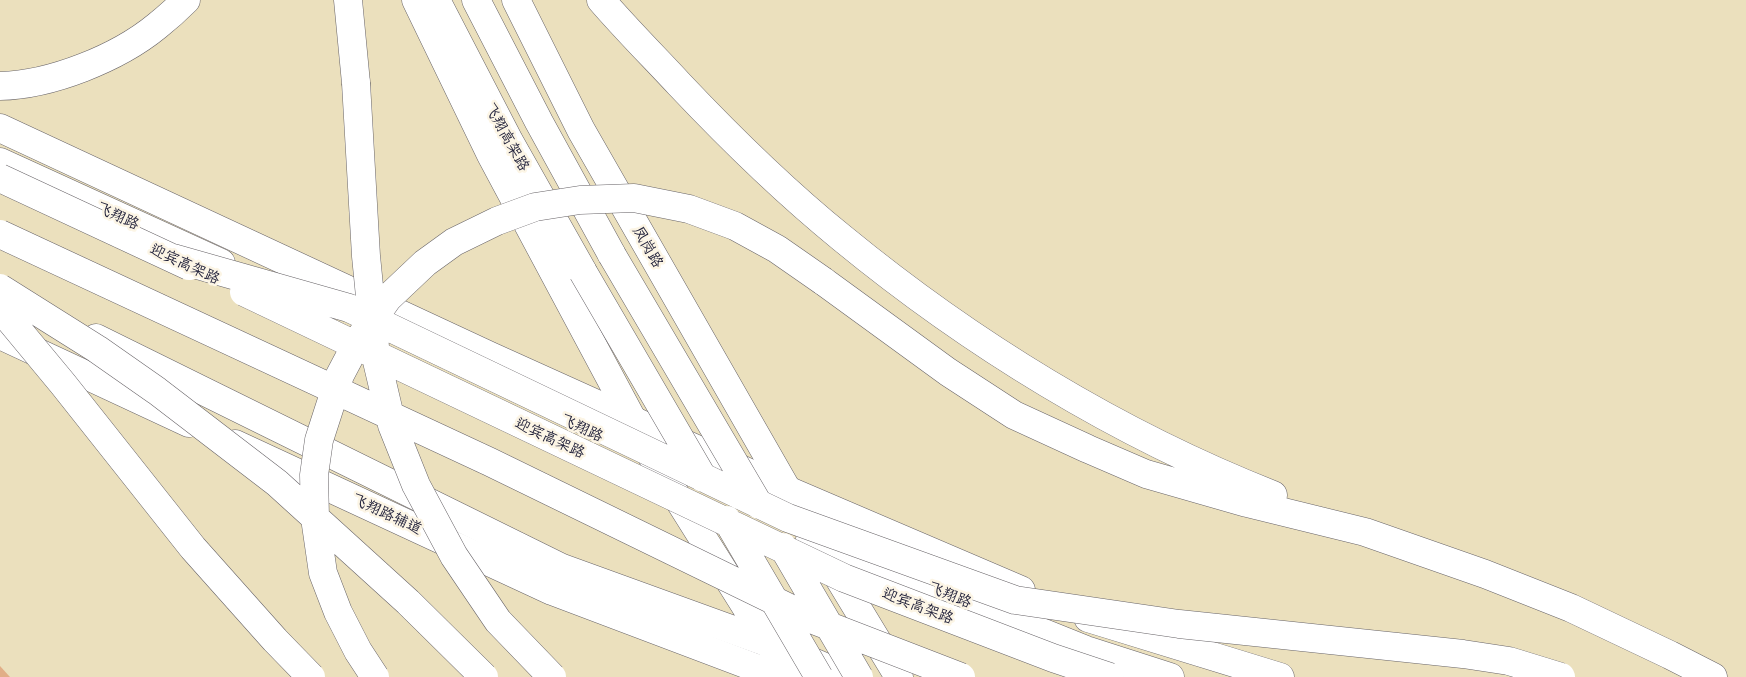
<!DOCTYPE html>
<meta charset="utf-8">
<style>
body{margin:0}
canvas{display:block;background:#ebe0bd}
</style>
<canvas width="1746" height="677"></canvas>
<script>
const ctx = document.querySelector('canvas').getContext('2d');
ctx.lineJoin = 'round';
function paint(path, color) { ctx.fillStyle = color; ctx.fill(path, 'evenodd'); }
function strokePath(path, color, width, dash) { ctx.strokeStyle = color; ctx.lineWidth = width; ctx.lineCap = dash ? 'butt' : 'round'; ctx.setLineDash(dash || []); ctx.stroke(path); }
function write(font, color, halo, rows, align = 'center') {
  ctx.font = font + ' Mali,"LXGW WenKai TC",sans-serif'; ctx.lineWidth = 5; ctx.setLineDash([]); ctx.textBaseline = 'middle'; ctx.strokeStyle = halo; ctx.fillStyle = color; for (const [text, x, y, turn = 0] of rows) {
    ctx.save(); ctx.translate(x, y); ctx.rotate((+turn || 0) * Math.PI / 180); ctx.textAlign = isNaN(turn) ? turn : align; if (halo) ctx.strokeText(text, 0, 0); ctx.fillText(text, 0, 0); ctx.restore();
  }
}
paint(new Path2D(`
 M 0,666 L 10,677 L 0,677 Z`), '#e1ae87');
const minor = new Path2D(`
 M 0,128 L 490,356 L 787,490 L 1021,590
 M 0,335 L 189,423
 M 235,444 L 552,591 L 780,677
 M 1088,618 L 1280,677`);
const major = new Path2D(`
 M 416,0 L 491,155 L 655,462 L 790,677
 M 516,0 L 581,130 L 817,542 L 899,677
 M 0,162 L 221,263
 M 96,338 L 562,568 L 769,643 L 848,677
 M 810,539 L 1086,650 L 1170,677`);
const highway = new Path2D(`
 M 348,0 L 356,83
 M 436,0 L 509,141 L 583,272
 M 476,0 L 539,122 L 612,255
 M 601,0 C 626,29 653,56 679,84 C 730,138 784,191 842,238 C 971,344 1118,434 1273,495
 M 0,86 C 51,85 118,58 157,26 C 167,18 177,9 186,0
 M 823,281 L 948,372 L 1014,415 L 1088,449 L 1146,474 L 1247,503 L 1365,532 L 1485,574 L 1571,608 L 1670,655 L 1713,677`);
strokePath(minor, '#686468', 29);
strokePath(major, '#686468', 29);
strokePath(highway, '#686468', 29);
strokePath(minor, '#fff', 28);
strokePath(major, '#fff', 28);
strokePath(highway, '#fff', 28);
const highwayBridge = new Path2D(`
 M 356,83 L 366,256 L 376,357 L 392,425 L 416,485 L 454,556 L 498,621 L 552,677
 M 0,178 L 189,266
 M 0,234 L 490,462 L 816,621 L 961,677
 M 612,255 L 759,505
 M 173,258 L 349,308 L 788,518 L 1015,600 L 1179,624 L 1463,654 L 1509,661 L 1561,677
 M 583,272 L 703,478
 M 0,288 L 97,349 L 157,391 L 277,483 L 408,602 L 484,677
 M 244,292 L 844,578 L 1053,658 L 1110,677
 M 0,312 L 9,319 L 63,384 L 193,548 L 275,640 L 311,677
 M 727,520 L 819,677
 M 783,547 L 859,677
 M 375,677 L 358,651 L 338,612 L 323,573 L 315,518 L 314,475 L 319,440 L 340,375 L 359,339 L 388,298 L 425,263 L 454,242 L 497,221 L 535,207 L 580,200 L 634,198 L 689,209 L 735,226 L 777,249 L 823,281`);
strokePath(highwayBridge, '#686468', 29, []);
strokePath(highwayBridge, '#fff', 28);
write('15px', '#22223b', '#fcf5e5', [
 ["飞翔高架路",507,137,61],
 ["飞翔路",118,216,25],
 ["凤岗路",648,247,60],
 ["迎宾高架路",185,264,25],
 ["飞翔路",582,428,25],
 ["迎宾高架路",550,438,25],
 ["飞翔路辅道",387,514,25],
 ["飞翔路",950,595,22],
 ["迎宾高架路",918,606,21]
]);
</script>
